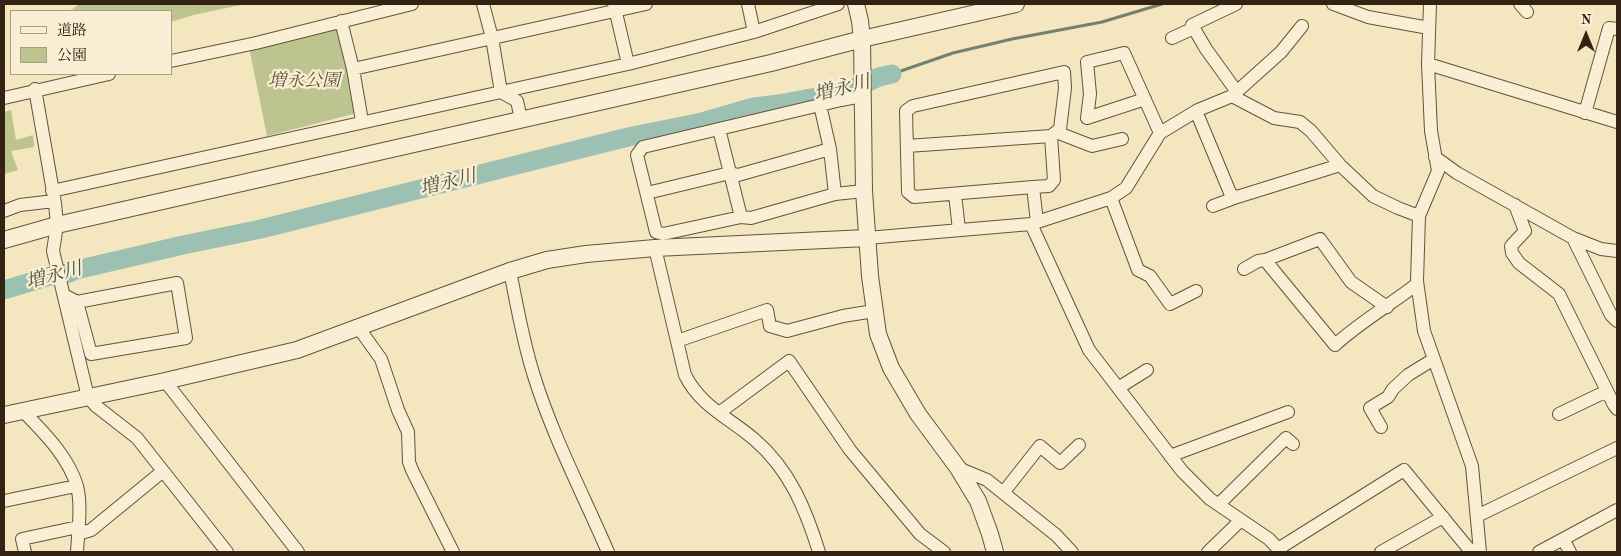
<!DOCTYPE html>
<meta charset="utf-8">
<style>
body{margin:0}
#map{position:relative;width:1621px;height:556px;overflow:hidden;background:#f4e6be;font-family:"Old Standard TT","Noto Serif JP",serif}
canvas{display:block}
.frame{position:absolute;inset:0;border:5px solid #342212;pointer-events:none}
.legend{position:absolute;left:10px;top:10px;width:162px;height:65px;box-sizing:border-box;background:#f8efd5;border:1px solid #aa9d87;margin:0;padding:6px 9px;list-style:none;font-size:15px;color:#342212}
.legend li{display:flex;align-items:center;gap:10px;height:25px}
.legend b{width:25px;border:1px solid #aa9d87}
.north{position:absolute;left:1561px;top:10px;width:50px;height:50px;-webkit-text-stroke:4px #f8efd5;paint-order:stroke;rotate:0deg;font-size:14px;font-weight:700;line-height:20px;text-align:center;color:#342212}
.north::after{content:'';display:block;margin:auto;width:18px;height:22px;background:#342212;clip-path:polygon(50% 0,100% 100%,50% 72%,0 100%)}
</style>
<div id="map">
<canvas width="1621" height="556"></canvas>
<div class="frame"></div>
<ul class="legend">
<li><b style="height:6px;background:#f8efd5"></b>道路</li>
<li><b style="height:14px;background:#bec48f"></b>公園</li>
</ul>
<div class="north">N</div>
</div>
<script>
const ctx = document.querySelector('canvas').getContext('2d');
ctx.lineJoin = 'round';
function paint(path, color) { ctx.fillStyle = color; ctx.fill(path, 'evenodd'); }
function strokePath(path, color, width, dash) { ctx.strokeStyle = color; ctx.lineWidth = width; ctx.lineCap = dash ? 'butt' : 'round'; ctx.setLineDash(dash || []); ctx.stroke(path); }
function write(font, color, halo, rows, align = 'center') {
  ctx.font = font + ' "Old Standard TT","Noto Serif JP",serif'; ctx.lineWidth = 4.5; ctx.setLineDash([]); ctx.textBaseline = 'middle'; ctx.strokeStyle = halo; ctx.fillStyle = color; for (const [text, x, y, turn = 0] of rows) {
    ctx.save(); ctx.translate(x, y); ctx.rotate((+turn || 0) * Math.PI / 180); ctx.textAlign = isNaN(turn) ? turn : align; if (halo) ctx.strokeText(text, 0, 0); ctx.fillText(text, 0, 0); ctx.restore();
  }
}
paint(new Path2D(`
 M 79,4 L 246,4 L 193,15 L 171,22 L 171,11 L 70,11 Z
 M 342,27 L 357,113 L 267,136 L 249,47 Z
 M 11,110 L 16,140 L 33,135 L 34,147 L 11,151 L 18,170 L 4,174 L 4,112 Z`), '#bec48f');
strokePath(new Path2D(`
 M 892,74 L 953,53 L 1012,39 L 1102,22 L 1162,4`), '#728171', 3);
strokePath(new Path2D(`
 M 4,290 L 50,276 L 69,273 L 76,270 L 183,245 L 261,229 L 628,137 L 702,122 L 754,107 L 779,104 L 848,91 L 879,77 L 892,74`), '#9cc0b1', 19);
const minor = new Path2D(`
 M 483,4 L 492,38 L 501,92 L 517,101 L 521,119
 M 614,4 L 628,64
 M 748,4 L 754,32
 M 1236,4 L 1192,25 L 1206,49 L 1237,92
 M 1333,4 L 1368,17 L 1429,28
 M 1430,4 L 1428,64 L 1431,131 L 1438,171 L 1419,216 L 1417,281 L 1424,331 L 1472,466 L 1480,552
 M 1520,4 L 1527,12
 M 341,21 L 353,69 L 362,121
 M 1172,38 L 1194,28
 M 171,61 L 256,43 L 412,4
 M 1428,64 L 1617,122
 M 353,69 L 646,4
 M 35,89 L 55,203 L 57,225 L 53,251 L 88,397 L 96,406 L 137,438 L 227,552
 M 1232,96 L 1281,52 L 1302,26
 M 4,98 L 109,74
 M 1145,99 L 1087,118 L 1090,94 L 1087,62 L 1124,53 L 1160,133
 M 1196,111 L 1231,195 L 1237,197 L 1340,165
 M 1585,113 L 1609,28 L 1617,29
 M 719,129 L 741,217 L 663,234 L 656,232 L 637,155 L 643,147 L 841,100 L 862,96
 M 1056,132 L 1092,146 L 1122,139
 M 907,146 L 1051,136
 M 830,149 L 835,194
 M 1435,157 L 1457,173 L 1573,238 L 1611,315 L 1617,321
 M 1033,187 L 914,197 L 908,192 L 906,111 L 913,106 L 1064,72 L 1065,88 L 1060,129 L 1051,136 L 1054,180 L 1049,186 L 1033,187 L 1037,222
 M 52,191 L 628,64 L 754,32 L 838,4
 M 647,193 L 730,173 L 738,175 L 830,149 L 820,105
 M 955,194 L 959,230
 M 1111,198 L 1138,270 L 1150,276 L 1170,304 L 1196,291
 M 1515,205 L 1525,231 L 1511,246 L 1512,253 L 1519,263 L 1559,294 L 1614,405 L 1617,409
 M 1213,206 L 1237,197
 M 4,211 L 20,205 L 54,201
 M 741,217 L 751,218 L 835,194 L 864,191
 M 1031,224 L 1089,350 L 1182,471 L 1210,499 L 1269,539 L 1281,552
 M 867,238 L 1031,224 L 1111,198 L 1126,188 L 1160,133 L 1198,110 L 1232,96 L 1274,118 L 1300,122 L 1311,131 L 1340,165 L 1373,196 L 1398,208 L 1419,216
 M 1573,238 L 1601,249 L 1617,251
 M 655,248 L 685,375 C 701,407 730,418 755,440 C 790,470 806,510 819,552
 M 1244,269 L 1258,261 L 1265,260
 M 510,271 C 517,306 523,342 534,376 C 553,437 583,494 608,552
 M 64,295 L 77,302 L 177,283 L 186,338 L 91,354 L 77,302
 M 1387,307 L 1351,282 L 1320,239 L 1265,260 L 1335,345 C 1360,322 1390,305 1417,284
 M 358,327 L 381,359 L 398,410 L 408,432 L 409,462 L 412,470 L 453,552
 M 677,341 L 767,310 L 770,326 L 787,331 L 843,316 L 874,311
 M 165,381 L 298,552
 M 1118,388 L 1147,370
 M 23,411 C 44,433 68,456 77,486 C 82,505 78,533 77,552
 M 719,413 L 789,361 L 850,450 L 920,534 L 944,552
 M 1559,414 L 1607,391
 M 1381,427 L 1370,408 L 1388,397 L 1393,389 L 1408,375 L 1434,359
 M 1170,456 L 1288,412
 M 958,468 L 987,480 L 1056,535 L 1072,552
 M 1003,493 L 1040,446 L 1060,463 L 1079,445
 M 4,501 L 76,486
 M 1219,504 L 1286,438 L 1293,444
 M 1477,516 L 1617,448
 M 78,534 L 91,530 L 163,471
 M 1563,539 L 1570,552
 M 1278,549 L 1404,470 L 1468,548 L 1476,552
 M 25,552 L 22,539 L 78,527
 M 1208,552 L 1241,520
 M 1381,552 L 1443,517
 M 1539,552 L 1617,510`);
const tertiary = new Path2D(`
 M 856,4 L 860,21 L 862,39 L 864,191 L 870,276 L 878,334 L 891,368 L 918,414 L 958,468 L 978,501 L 990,534 L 995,552
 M 4,240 L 57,225 L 771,63 L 862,39 L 1016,4
 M 4,415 L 165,381 L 297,350 L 510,271 L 547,260 L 586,254 L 655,248 L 867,238`);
strokePath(minor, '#64533d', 14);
strokePath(tertiary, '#64533d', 18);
strokePath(minor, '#f8efd5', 12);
strokePath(tertiary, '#f8efd5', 16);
write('italic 18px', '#5d5338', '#f8efd5', [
 ["増永公園",304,81]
]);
write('italic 19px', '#535142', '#f8efd5', [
 ["増永川",842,89,-14],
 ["増永川",448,183,-14],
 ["増永川",54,276,-15]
]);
</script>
